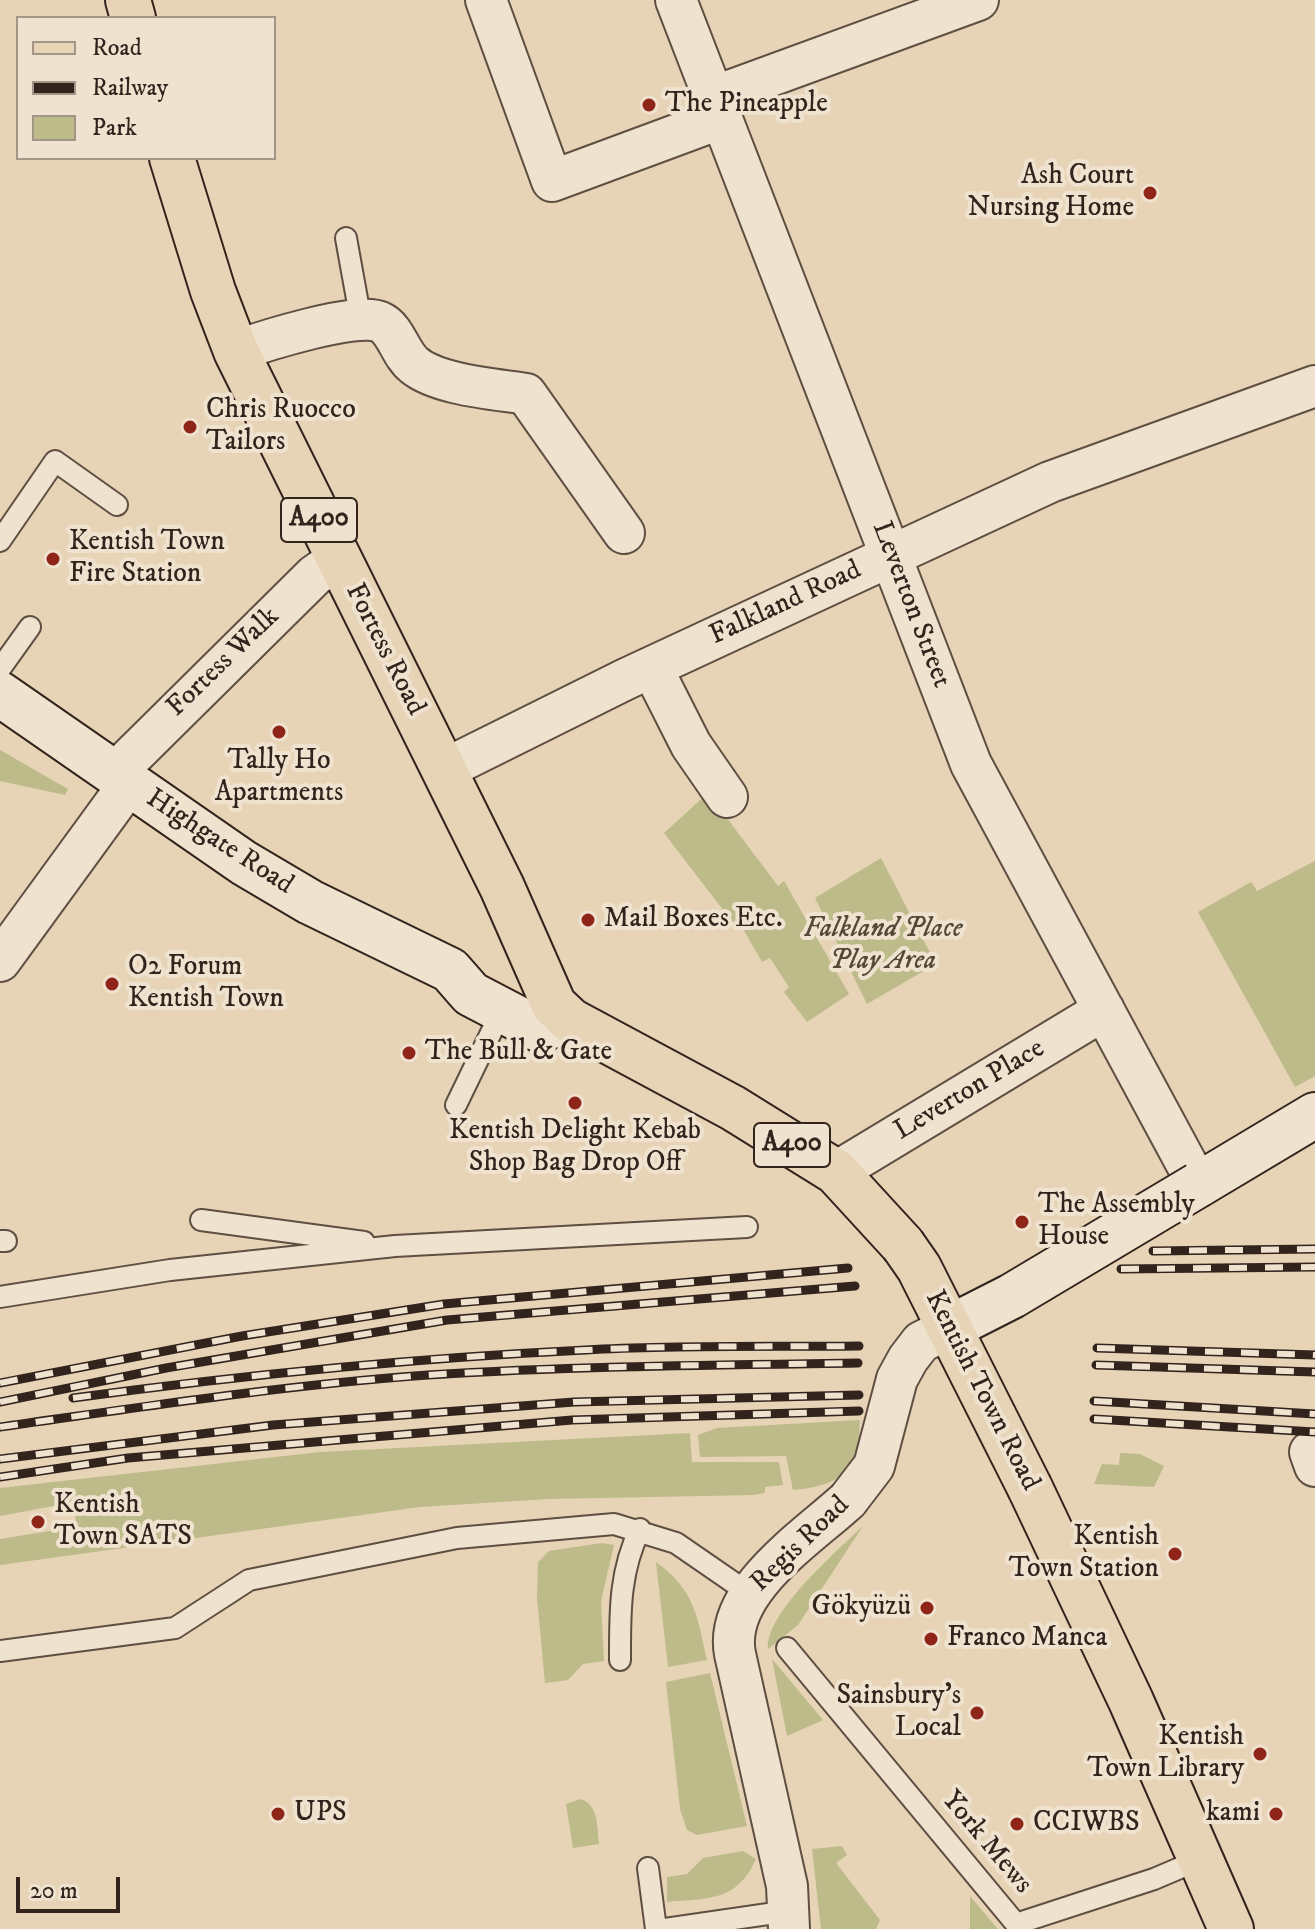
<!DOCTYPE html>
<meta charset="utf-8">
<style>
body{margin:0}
#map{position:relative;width:1315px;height:1929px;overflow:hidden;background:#e7d3b5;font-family:"IM FELL DW Pica",serif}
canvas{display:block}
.legend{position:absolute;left:16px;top:16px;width:260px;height:144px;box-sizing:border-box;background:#efe2cf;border:2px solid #a39688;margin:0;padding:10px 14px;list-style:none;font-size:24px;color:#32231d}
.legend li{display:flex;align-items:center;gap:16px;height:40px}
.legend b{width:40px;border:2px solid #a39688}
.scale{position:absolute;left:16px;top:1877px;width:104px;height:36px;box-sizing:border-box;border:4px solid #32231d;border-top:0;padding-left:10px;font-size:24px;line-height:28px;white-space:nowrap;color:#32231d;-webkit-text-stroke:6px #efe2cf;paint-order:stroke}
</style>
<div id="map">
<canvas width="1315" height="1929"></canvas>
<ul class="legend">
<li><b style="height:10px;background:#e7d3b5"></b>Road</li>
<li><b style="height:10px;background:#32231d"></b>Railway</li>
<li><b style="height:22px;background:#bcbb89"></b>Park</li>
</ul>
<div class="scale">20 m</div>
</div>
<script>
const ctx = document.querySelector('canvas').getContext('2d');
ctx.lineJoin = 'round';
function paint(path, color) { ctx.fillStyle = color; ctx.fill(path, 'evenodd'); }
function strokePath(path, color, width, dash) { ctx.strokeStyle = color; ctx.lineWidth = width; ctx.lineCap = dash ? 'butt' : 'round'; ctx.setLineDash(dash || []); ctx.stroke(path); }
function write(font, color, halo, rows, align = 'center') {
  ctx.font = font + ' "IM FELL DW Pica",serif'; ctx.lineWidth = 8; ctx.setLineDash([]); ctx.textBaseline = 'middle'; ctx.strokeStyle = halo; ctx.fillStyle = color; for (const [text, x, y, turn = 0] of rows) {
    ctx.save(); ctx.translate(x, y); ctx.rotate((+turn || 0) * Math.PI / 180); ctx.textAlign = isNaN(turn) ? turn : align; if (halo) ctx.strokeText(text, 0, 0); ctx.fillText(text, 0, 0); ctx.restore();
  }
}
paint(new Path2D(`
 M 0,750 L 68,789 L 65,795 L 0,781 Z
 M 708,793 L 778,886 L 784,881 L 849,994 L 807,1022 L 784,992 L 789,987 L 770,958 L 762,962 L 738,920 L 733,923 L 664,833 Z
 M 881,858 L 936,964 L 867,1004 L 815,898 Z
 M 1315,861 L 1315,1076 L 1295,1087 L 1198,912 L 1251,882 L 1257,891 Z
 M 860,1420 C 858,1430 862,1443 858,1453 C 849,1481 819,1488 793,1490 L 786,1456 L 700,1457 L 698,1435 L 717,1428 Z
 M 690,1433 L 692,1462 L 779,1462 L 783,1485 L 765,1487 L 765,1493 L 754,1495 L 549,1499 L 420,1507 L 0,1565 L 0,1539 L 74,1527 L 77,1511 L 64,1504 L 0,1516 L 0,1488 L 320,1452 Z
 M 1120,1453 L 1140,1454 L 1164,1466 L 1154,1487 L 1094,1484 L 1102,1464 L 1119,1465 Z
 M 863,1526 L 798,1625 L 768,1649 C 765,1613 838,1550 863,1526 Z
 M 602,1543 L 614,1545 L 601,1601 L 604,1661 L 583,1664 L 568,1680 L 545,1683 L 537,1597 L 538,1562 L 549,1551 Z
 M 656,1562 C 695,1590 697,1616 707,1660 L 668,1667 Z
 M 772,1659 L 823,1720 L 787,1736 Z
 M 710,1673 L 747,1826 L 697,1835 L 687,1830 L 680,1809 L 666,1682 Z
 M 581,1799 C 599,1806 597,1827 599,1844 L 573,1848 L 566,1804 Z
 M 842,1846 L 847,1855 L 836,1863 L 880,1920 L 876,1929 L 821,1929 L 812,1849 Z
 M 743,1851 L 756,1859 C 737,1902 708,1898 667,1902 L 667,1877 L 687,1874 L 703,1858 Z
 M 970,1896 L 998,1929 L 970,1929 Z`), '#bcbb89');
const lane = new Path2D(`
 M 346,238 L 361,321
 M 0,541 L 55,461 L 117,505
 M 0,669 L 30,627
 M 456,1105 L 502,1010
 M 201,1220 L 364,1242
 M 0,1241 L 6,1241
 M 0,1297 L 170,1270 L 395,1246 L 747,1227
 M 787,1648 L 1016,1924 L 1154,1879 L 1201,1859
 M 0,1651 L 175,1628 L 249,1580 L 457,1538 L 614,1524 L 676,1543 L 750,1594
 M 620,1660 C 620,1614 619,1572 640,1529
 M 648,1868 L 656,1929
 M 665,1929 L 789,1911`);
const street = new Path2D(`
 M 486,0 L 552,181 L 722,118
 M 676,0 L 971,764 L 1198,1185
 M 713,97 L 978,0
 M 236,351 C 261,342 358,311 380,322 C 396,329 400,354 414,365 C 438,385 495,389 526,394 L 624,533
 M 652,668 L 691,745 L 727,797
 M 443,770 L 626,679 L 1050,482 L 1315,386
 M 115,773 L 315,575 L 338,559
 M 0,961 L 129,784
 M 836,1172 L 1104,1010
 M 1310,1452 L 1315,1466
 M 789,1929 L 787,1886 L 735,1654 C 723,1591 807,1538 848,1500`);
const secondary = new Path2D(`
 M 0,694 L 244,863 L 310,902 L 450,970 L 471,994 L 538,1029 L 571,1021
 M 1198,1185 L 1315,1115`);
const primary = new Path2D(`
 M 128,0 L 133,18
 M 172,158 L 213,291 L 236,351 L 502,887 L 554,1005 L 571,1021 L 733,1108 L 836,1172 L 903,1245
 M 1030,1488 L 1131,1701 L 1231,1929`);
strokePath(lane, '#5f4f43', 24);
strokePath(street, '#5f4f43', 44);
strokePath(secondary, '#32231d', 48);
strokePath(primary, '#32231d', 48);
strokePath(lane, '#efe2cf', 20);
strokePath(street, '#efe2cf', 40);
strokePath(secondary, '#efe2cf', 44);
strokePath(primary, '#e7d3b5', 44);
const rail = new Path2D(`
 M 1153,1251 L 1315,1249
 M 1121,1269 L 1315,1267
 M 1097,1348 L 1315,1355
 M 1096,1365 L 1315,1372
 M 0,1383 L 242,1336 L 444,1304 L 848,1268
 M 73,1398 C 243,1375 414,1358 586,1350 C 677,1345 768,1347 859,1346
 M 1094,1401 L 1315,1414
 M 0,1402 L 166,1368 L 447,1320 L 855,1286
 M 1094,1419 L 1315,1432
 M 0,1427 C 142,1407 284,1385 428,1375 C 571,1366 715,1365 858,1363
 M 0,1459 L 273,1425 L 574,1402 L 859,1395
 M 0,1477 L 128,1458 L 572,1420 L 859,1411`);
strokePath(rail, '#32231d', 9);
strokePath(rail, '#efe2cf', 6, [18]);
const streetBridge = new Path2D(`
 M 848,1500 L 874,1466 L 897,1379 L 908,1359 L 921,1342 L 949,1328`);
const secondaryBridge = new Path2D(`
 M 949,1328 L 1012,1296 L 1198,1185`);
const primaryBridge = new Path2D(`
 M 903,1245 L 919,1268 L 1030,1488`);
strokePath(streetBridge, '#5f4f43', 44, []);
strokePath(secondaryBridge, '#32231d', 48, []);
strokePath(primaryBridge, '#32231d', 48, []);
strokePath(streetBridge, '#efe2cf', 40);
strokePath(secondaryBridge, '#efe2cf', 44);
strokePath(primaryBridge, '#e7d3b5', 44);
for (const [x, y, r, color] of [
 [649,105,8,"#8f2418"],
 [1150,193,8,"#8f2418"],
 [190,427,8,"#8f2418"],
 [53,559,8,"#8f2418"],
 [279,732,8,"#8f2418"],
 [588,920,8,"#8f2418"],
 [112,984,8,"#8f2418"],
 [409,1053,8,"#8f2418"],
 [575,1103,8,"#8f2418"],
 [1022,1222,8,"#8f2418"],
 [38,1522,8,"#8f2418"],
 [1175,1554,8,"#8f2418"],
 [927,1608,8,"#8f2418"],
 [931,1639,8,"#8f2418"],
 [977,1713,8,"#8f2418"],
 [1260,1754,8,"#8f2418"],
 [278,1814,8,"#8f2418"],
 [1276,1814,8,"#8f2418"],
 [1017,1824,8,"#8f2418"]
]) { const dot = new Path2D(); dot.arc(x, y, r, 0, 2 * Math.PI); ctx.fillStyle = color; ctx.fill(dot); strokePath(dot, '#efe2cf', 3); }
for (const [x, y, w] of [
 [319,520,76],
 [792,1145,76]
]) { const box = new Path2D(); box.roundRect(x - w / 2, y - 22, w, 44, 6); ctx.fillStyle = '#efe2cf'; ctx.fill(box); strokePath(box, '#32231d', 2); }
write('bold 26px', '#32231d', null, [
 ["A400",319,520],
 ["A400",792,1145]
]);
write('28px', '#32231d', '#efe2cf', [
 ["The Pineapple",665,105],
 ["Ash Court",1134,177,"right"],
 ["Nursing Home",1134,209,"right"],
 ["Chris Ruocco",206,411],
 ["Tailors",206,443],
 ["Kentish Town",69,543],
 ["Fire Station",69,575],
 ["Tally Ho",279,762,"center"],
 ["Apartments",279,794,"center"],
 ["Mail Boxes Etc.",604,920],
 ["O2 Forum",128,968],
 ["Kentish Town",128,1000],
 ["The Bull & Gate",425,1053],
 ["Kentish Delight Kebab",575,1132,"center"],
 ["Shop Bag Drop Off",575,1164,"center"],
 ["The Assembly",1038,1206],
 ["House",1038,1238],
 ["Kentish",54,1506],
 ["Town SATS",54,1538],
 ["Kentish",1159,1538,"right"],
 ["Town Station",1159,1570,"right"],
 ["Gökyüzü",911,1608,"right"],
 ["Franco Manca",947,1639],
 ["Sainsbury's",961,1697,"right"],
 ["Local",961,1729,"right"],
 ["Kentish",1244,1738,"right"],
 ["Town Library",1244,1770,"right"],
 ["UPS",294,1814],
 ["kami",1260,1814,"right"],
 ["CCIWBS",1033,1824]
], 'left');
write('28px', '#32231d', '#efe2cf', [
 ["Falkland Road",786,604,-25],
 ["Leverton Street",910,605,69],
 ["Fortess Road",384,650,63],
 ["Fortess Walk",224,663,-44],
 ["Highgate Road",219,843,33],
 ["Leverton Place",970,1091,-31],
 ["Kentish Town Road",981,1391,63],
 ["Regis Road",801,1545,-44],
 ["York Mews",986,1843,50]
]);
write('italic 28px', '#544938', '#efe2cf', [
 ["Falkland Place",883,930],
 ["Play Area",883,962]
]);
</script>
